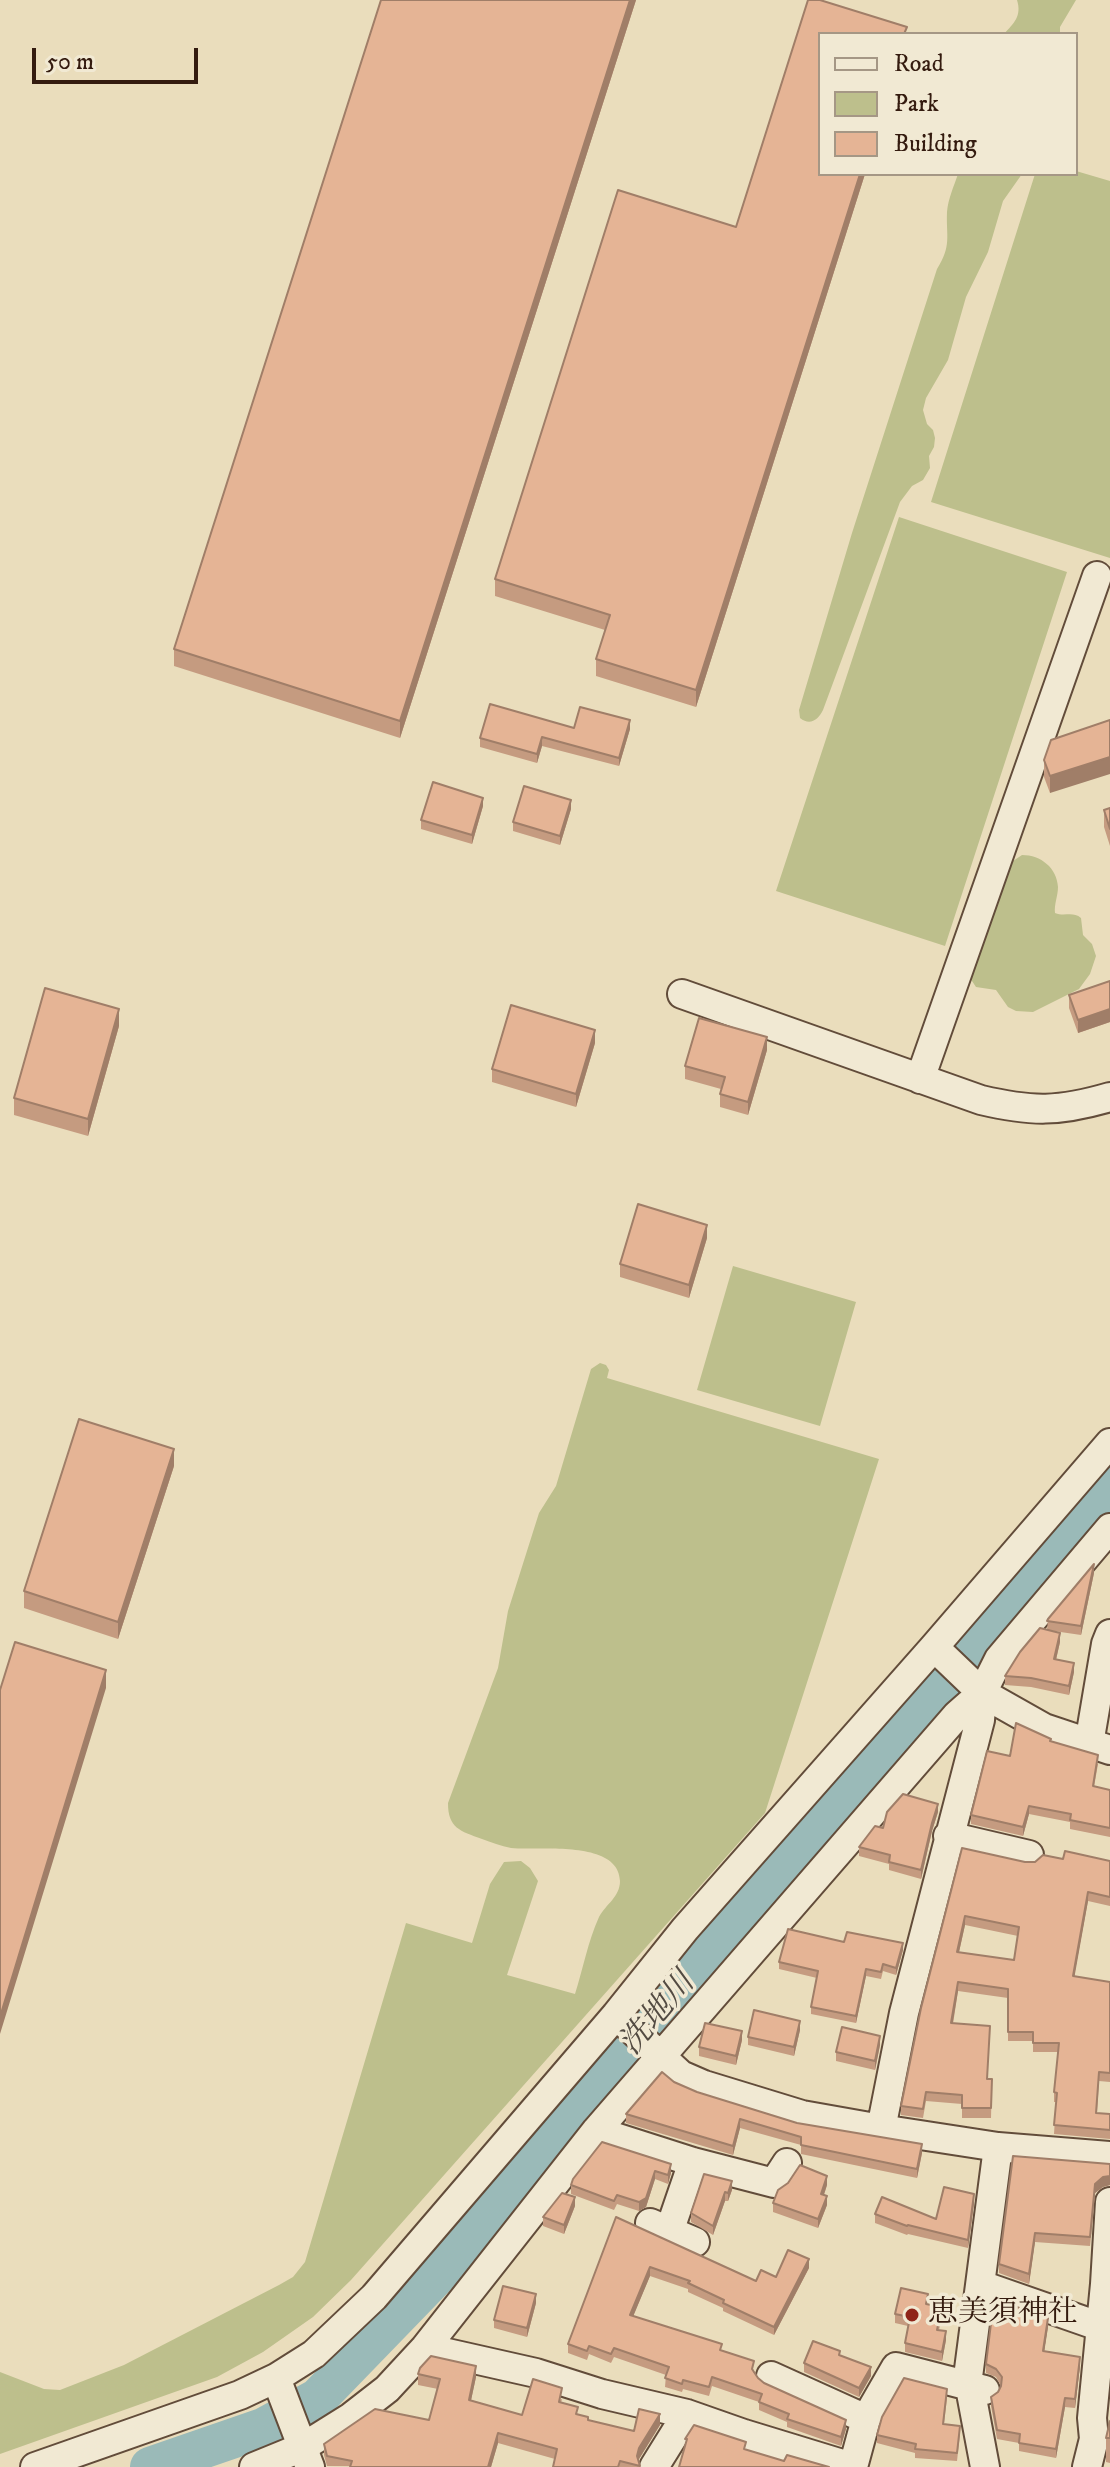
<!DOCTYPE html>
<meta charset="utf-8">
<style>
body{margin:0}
#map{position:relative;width:1110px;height:2467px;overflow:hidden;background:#eaddbc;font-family:"IM FELL DW Pica",serif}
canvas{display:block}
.legend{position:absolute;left:818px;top:32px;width:260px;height:144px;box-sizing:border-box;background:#f1e9d3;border:2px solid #a59785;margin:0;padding:10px 14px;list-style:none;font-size:24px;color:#341b0f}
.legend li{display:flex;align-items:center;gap:16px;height:40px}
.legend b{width:40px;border:2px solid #a59785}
.scale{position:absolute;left:32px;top:48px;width:166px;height:36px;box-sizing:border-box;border:4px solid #341b0f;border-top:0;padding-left:10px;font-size:24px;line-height:28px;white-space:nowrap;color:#341b0f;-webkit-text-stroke:6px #f1e9d3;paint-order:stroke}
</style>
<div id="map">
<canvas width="1110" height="2467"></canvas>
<ul class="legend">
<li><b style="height:10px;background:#f1e9d3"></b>Road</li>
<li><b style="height:22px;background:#bdbf8c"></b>Park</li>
<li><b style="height:22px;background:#e5b495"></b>Building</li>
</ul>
<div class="scale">50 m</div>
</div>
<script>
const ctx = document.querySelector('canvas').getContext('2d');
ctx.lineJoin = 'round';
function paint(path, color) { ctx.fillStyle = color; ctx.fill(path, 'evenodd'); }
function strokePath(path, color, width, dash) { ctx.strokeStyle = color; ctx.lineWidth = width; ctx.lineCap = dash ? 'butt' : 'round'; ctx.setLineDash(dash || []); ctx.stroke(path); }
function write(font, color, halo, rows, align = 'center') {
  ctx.font = font + ' "IM FELL DW Pica","Noto Serif JP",serif'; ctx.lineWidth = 7; ctx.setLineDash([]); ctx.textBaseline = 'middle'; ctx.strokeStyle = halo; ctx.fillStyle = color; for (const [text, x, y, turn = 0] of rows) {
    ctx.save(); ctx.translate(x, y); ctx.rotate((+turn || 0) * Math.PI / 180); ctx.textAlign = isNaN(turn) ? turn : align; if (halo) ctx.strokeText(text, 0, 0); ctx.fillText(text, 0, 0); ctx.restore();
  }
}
paint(new Path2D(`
 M 1017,0 L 1076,0 L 1060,27 L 1060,34 L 1004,34 C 1014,23 1022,16 1017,0 Z
 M 1076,171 L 1110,181 L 1110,558 L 931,502 L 1035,174 L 1076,174 Z
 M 958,174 L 1022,174 L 1003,201 L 988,252 L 966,297 L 948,360 L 926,398 L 923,410 L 927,424 L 933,430 L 935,438 L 934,447 L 929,456 L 930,468 L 923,480 L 912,486 L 900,502 L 823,710 C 818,720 810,726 800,718 L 799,710 L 852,533 L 937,269 C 952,245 946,237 947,212 C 948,199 954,186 958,174 Z
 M 899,517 L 1067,572 L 945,946 L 776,891 Z
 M 1022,855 C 1041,855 1057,868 1058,887 C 1058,896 1054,904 1055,913 C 1064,917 1073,911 1081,918 L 1083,935 L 1092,944 L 1096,956 L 1090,974 L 1079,989 L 1033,1012 L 1016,1011 L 1008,1007 L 996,990 L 976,987 L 970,978 L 1006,870 L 1013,861 Z
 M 733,1266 L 856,1302 L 820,1426 L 697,1390 Z
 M 600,1363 L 606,1365 L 609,1370 L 607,1378 L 879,1459 L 765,1813 L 351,2280 L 313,2317 L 263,2352 L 217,2377 L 0,2454 L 0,2372 L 44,2389 L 60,2390 L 124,2365 L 279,2285 L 293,2277 L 305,2262 L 406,1923 L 472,1943 L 490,1884 L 504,1862 L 521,1861 L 530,1868 L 538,1881 L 507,1975 L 575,1994 C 583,1969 588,1941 599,1917 C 606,1904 620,1897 620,1881 C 619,1839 537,1851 511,1848 C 501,1846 491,1842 482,1839 C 460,1831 448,1828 448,1803 L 498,1668 L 508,1611 L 539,1513 L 556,1486 L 591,1369 Z`), '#bdbf8c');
strokePath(new Path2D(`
 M 150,2467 L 263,2428 L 318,2398 L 442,2270 L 896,1734 L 1017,1597 L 1110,1486`), '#9abab8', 40);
const minor = new Path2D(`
 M 682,994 L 981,1100 C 1032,1112 1059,1112 1110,1097
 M 920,1079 L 1097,576
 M 934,1647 L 982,1693 L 1044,1728 L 1110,1750
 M 982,1693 L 980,1720 L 904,2013 L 881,2129 L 998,2147 L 968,2377 L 985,2467
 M 1089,1744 L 1106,1644 L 1110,1634
 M 948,1836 L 1029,1855
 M 616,2015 L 681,2075 L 704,2085 L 802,2115 L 881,2129
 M 596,2131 L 693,2162 L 774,2183 L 787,2163
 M 998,2147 L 1110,2156
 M 650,2223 L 695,2242
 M 669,2232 L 693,2162
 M 981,2285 L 1110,2330
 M 425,2348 L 536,2373 L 602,2394 L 687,2414 L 744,2434 L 852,2467
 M 771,2376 L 866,2419
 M 276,2378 L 310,2467
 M 35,2467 L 240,2395 L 276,2378 L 314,2354 L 374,2297 L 616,2015 L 685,1929 L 934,1647 L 1110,1443
 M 254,2467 L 303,2447 L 351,2417 L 387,2389 L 425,2348 L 596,2131 L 957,1715 L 982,1693 L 999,1659 L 1110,1528
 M 654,2467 L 687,2414
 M 853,2467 L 866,2419 L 896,2367 L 985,2390
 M 1087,2467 L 1094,2439 L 1092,2418 L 1105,2284 L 1110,2202`);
strokePath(minor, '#624c3a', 32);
strokePath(minor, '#f1e9d3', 28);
paint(new Path2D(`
 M 381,0 L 636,0 L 400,738 L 174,666 L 174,649 Z
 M 907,34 L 820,174 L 865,174 L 696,707 L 596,676 L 596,659 L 605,630 L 495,596 L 495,579 L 736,227 Z
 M 1110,720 L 1050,793 L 1044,777 L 1044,760 Z
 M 574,728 L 630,729 L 619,766 L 542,746 L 537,763 L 480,747 L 480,738 Z
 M 483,806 L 472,844 L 421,829 L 421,820 Z
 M 1110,808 L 1110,846 L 1104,827 L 1104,810 Z
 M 571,809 L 560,845 L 513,831 L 513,822 Z
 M 1110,981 L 1110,1022 L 1078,1033 L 1069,1008 L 1069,995 Z
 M 119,1026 L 88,1136 L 14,1115 L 14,1098 Z
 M 595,1043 L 576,1107 L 492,1082 L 492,1069 Z
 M 767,1050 L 748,1115 L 720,1107 L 720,1094 L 721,1089 L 685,1079 L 685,1066 Z
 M 707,1238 L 689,1298 L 620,1277 L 620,1264 Z
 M 174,1466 L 118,1639 L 24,1608 L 24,1591 Z
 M 1094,1573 L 1081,1635 L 1047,1630 L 1048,1619 Z
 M 1060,1642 L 1056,1660 L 1074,1672 L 1069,1695 L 1031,1687 L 1005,1685 L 1005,1676 Z
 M 1010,1756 L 1098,1764 L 1094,1787 L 1110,1790 L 1110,1837 L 1070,1829 L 1070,1822 L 1029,1814 L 1023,1836 L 971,1824 L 971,1815 Z
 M 938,1812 L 932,1831 L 921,1879 L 889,1870 L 889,1864 L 859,1856 L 859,1847 L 883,1828 Z
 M 962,1848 L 1025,1862 L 1063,1859 L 1110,1861 L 1110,1906 L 1088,1901 L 1074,1976 L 1110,1982 L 1110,2082 L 1099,2081 L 1097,2113 L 1110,2114 L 1110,2139 L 1054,2134 L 1056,2102 L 1054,2102 L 1054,2092 L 1058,2052 L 1033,2052 L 1033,2041 L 1008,2041 L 1008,1998 L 958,1991 L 953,2024 L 987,2079 L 992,2079 L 991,2118 L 962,2118 L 962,2104 L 926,2101 L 923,2118 L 901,2115 L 901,2106 ZM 965,1925 L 1018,1936 L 1014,1960 L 959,1952 Z
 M 844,1942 L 903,1950 L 896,1975 L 883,1971 L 881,1979 L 866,1976 L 856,2023 L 811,2014 L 811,2007 L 817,1978 L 779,1969 L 779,1962 Z
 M 800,2030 L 794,2056 L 748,2045 L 748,2037 Z
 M 742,2040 L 736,2065 L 699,2056 L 699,2047 Z
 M 880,2045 L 875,2070 L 836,2061 L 836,2052 Z
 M 674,2082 L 697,2092 L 797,2123 L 922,2153 L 917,2178 L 801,2154 L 801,2145 L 740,2128 L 733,2155 L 626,2123 L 626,2114 Z
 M 602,2142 L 671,2173 L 668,2184 L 655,2179 L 646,2207 L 639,2211 L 617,2204 L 614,2210 L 571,2194 L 571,2185 Z
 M 1110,2164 L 1110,2185 L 1103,2187 L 1095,2193 L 1090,2246 L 1035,2242 L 1029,2284 L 999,2273 L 999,2264 Z
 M 704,2174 L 732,2190 L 728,2201 L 725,2201 L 713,2235 L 691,2222 L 691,2213 Z
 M 827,2185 L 824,2195 L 827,2205 L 818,2228 L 773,2212 L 773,2203 Z
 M 974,2203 L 968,2248 L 908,2234 L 907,2235 L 875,2223 L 875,2214 L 936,2219 Z
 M 575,2206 L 564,2234 L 543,2226 L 543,2217 Z
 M 616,2217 L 756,2281 L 776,2277 L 809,2268 L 774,2335 L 723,2311 L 723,2308 L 688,2292 L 688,2289 L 650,2276 L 633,2316 L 722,2351 L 754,2370 L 754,2372 L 758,2378 L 764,2383 L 846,2429 L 841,2446 L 787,2427 L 787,2422 L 759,2410 L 759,2402 L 712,2386 L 709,2396 L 683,2389 L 682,2392 L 665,2387 L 666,2375 L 614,2357 L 611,2363 L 589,2354 L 587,2360 L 568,2353 L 568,2344 Z
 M 536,2303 L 527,2337 L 494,2328 L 494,2320 Z
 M 928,2304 L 942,2316 L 939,2330 L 946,2340 L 942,2361 L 905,2352 L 905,2343 L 908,2326 L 895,2323 L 895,2314 Z
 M 1048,2327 L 1044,2351 L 1080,2366 L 1075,2408 L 1065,2407 L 1056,2458 L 1019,2451 L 1019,2443 L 997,2439 L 991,2406 L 991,2397 L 998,2392 L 1001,2386 L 996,2377 L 986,2373 L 986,2364 Z
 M 840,2356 L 871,2376 L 859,2397 L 804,2372 L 804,2363 Z
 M 418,2374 L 476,2377 L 471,2400 L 522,2415 L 562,2399 L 561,2403 L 588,2420 L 634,2431 L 660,2425 L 639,2459 L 640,2467 L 553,2467 L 555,2459 L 498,2443 L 491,2467 L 327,2466 L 324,2455 L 324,2444 L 429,2420 L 438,2389 L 418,2385 Z
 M 947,2398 L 944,2424 L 960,2434 L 957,2461 L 915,2458 L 915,2453 L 877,2443 L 877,2435 Z
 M 1110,2400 L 1110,2463 L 1106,2462 L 1106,2438 L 1110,2422 Z`), '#c59b80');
paint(new Path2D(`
 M 630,0 L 636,0 L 400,738 L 400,721 Z
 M 860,174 L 865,174 L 696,707 L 696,690 Z
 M 630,720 L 630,729 L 619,766 L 619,758 Z
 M 542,737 L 542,746 L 537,763 L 537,754 Z
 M 1110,757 L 1110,774 L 1050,793 L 1050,776 Z
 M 483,798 L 483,806 L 472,844 L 472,835 Z
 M 571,800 L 571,809 L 560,845 L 560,836 Z
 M 119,1009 L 119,1026 L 88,1136 L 88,1119 Z
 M 1110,1009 L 1110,1022 L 1078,1033 L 1078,1020 Z
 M 595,1030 L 595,1043 L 576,1107 L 576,1094 Z
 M 767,1037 L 767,1050 L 748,1115 L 748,1102 Z
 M 707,1225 L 707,1238 L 689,1298 L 689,1285 Z
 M 174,1449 L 174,1466 L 118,1639 L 118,1622 Z
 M 1094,1564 L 1094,1573 L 1081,1635 L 1081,1626 Z
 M 1060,1633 L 1060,1642 L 1054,1668 L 1054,1659 Z
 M 1074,1663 L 1074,1672 L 1069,1695 L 1069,1686 Z
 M 106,1670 L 106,1688 L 0,2034 L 0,2017 Z
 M 938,1804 L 938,1812 L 932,1831 L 921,1879 L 921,1870 L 932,1823 Z
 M 1029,1806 L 1029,1814 L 1023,1836 L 1023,1827 Z
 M 1088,1892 L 1088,1901 L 1073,1985 L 1073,1976 Z
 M 965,1916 L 965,1925 L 957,1961 L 957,1952 Z
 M 903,1943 L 903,1950 L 896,1975 L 896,1968 Z
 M 866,1969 L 866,1976 L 856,2023 L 856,2016 Z
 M 958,1982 L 958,1991 L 951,2033 L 951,2023 Z
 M 800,2021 L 800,2030 L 794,2056 L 794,2047 Z
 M 742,2031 L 742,2040 L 736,2065 L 736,2056 Z
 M 880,2036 L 880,2045 L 875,2070 L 875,2061 Z
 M 740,2119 L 740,2128 L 733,2155 L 733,2146 Z
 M 922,2144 L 922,2153 L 917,2178 L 917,2169 Z
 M 671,2164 L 671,2173 L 668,2184 L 668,2175 Z
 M 655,2171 L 655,2179 L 646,2207 L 639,2211 L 639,2202 Z
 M 827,2176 L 827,2185 L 821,2203 L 821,2194 Z
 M 1110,2176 L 1110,2185 L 1103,2187 L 1095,2193 L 1090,2246 L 1095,2184 L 1103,2177 Z
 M 732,2181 L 732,2190 L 728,2201 L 728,2193 Z
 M 725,2192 L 725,2201 L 713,2235 L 713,2226 Z
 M 974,2194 L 974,2203 L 968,2248 L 968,2240 Z
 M 827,2196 L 827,2205 L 818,2228 L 818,2219 Z
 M 575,2197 L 575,2206 L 564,2234 L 564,2225 Z
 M 1035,2233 L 1035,2242 L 1029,2284 L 1029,2274 Z
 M 809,2259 L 809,2268 L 774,2335 L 774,2327 Z
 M 650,2267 L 650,2276 L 630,2324 L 630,2315 Z
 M 536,2294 L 536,2303 L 527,2337 L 527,2328 Z
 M 1048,2318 L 1048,2327 L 1043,2360 L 1043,2351 Z
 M 946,2331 L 946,2340 L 942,2361 L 942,2352 Z
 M 1080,2357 L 1080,2366 L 1075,2408 L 1075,2399 Z
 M 476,2366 L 476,2377 L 469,2410 L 469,2400 Z
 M 871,2367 L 871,2376 L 859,2397 L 859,2388 Z
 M 1065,2398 L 1065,2407 L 1056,2458 L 1056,2449 Z
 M 660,2414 L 660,2425 L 639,2459 L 637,2467 L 637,2456 L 639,2448 Z
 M 846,2420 L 846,2429 L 841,2446 L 841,2437 Z
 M 498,2433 L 498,2443 L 491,2467 L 488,2467 Z`), '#a07e68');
const building = new Path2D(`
 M 381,0 L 630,0 L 400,721 L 174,649 Z
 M 808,0 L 820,0 L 907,27 L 904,34 L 820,34 L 820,174 L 860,174 L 696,690 L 596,659 L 610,615 L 495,579 L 618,190 L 736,227 Z
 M 490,704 L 574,728 L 580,707 L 630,720 L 619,758 L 542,737 L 537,754 L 480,738 Z
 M 1110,720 L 1110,757 L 1050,776 L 1044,760 L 1051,740 Z
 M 433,782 L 483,798 L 472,835 L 421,820 Z
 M 524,786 L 571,800 L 560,836 L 513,822 Z
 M 1110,808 L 1110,829 L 1104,810 Z
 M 1110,981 L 1110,1009 L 1078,1020 L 1069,995 Z
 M 45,988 L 119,1009 L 88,1119 L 14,1098 Z
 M 511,1005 L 595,1030 L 576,1094 L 492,1069 Z
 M 699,1018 L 767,1037 L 748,1102 L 720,1094 L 725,1077 L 685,1066 Z
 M 638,1204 L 707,1225 L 689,1285 L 620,1264 Z
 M 79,1419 L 174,1449 L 118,1622 L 24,1591 Z
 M 1094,1564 L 1081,1626 L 1047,1621 L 1048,1619 Z
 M 1040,1628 L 1060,1633 L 1054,1659 L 1074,1663 L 1069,1686 L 1031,1678 L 1005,1676 L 1020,1652 Z
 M 15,1642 L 106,1670 L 0,2017 L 0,1690 Z
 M 1016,1723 L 1051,1739 L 1050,1741 L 1098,1755 L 1093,1786 L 1110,1790 L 1110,1828 L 1070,1820 L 1071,1814 L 1029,1806 L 1023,1827 L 971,1815 L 987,1751 L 1010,1756 Z
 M 903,1794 L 938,1804 L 932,1823 L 921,1870 L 889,1862 L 890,1855 L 859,1847 L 875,1826 L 883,1828 L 887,1812 Z
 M 962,1848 L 1025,1862 L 1035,1862 L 1043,1855 L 1063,1859 L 1065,1851 L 1110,1861 L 1110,1897 L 1088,1892 L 1073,1976 L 1110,1982 L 1110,2073 L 1099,2072 L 1096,2113 L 1110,2114 L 1110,2130 L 1054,2125 L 1057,2093 L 1054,2092 L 1059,2043 L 1033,2043 L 1033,2032 L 1008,2032 L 1008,1989 L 958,1982 L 951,2023 L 990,2026 L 987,2079 L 992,2079 L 991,2108 L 962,2108 L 962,2095 L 926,2092 L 923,2109 L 901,2106 L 921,2008 ZM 965,1916 L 1019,1927 L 1014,1960 L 957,1952 Z
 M 788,1929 L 844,1942 L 847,1932 L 903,1943 L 896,1968 L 883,1964 L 881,1972 L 866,1969 L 856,2016 L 811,2007 L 818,1971 L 779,1962 Z
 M 754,2010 L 800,2021 L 794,2047 L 748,2037 Z
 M 705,2023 L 742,2031 L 736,2056 L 699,2047 Z
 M 842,2027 L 880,2036 L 875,2061 L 836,2052 Z
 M 662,2072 L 674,2082 L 697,2092 L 797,2123 L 922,2144 L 917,2169 L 801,2145 L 801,2137 L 740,2119 L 733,2146 L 626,2114 Z
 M 602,2142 L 671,2164 L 668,2175 L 655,2171 L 646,2198 L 639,2202 L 617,2195 L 614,2201 L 571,2185 L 573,2179 Z
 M 1013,2156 L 1110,2164 L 1110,2176 L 1103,2177 L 1095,2184 L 1090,2237 L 1035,2233 L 1029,2274 L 999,2264 Z
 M 800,2165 L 827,2176 L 821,2194 L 827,2196 L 818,2219 L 773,2203 L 778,2190 L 788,2183 Z
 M 704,2174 L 732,2181 L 728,2193 L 725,2192 L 713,2226 L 691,2213 Z
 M 944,2187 L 974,2194 L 968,2240 L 908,2225 L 907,2226 L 875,2214 L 882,2197 L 936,2219 Z
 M 562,2193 L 575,2197 L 564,2225 L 543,2217 Z
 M 616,2217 L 756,2281 L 761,2270 L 776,2277 L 788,2250 L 809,2259 L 774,2327 L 723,2303 L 724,2300 L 688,2283 L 690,2281 L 650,2267 L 630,2315 L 722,2344 L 720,2350 L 754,2361 L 752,2369 L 758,2378 L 764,2383 L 846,2420 L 841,2437 L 787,2419 L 789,2414 L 759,2402 L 762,2394 L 712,2377 L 709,2387 L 683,2380 L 682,2384 L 665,2378 L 669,2367 L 614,2348 L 611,2354 L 589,2346 L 587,2351 L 568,2344 Z
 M 503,2286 L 536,2294 L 527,2328 L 494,2320 Z
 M 901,2288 L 928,2294 L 926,2304 L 942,2307 L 937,2330 L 946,2331 L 942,2352 L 905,2343 L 910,2317 L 895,2314 Z
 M 994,2299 L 1048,2318 L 1043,2351 L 1080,2357 L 1075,2399 L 1065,2398 L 1056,2449 L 1019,2443 L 1020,2434 L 997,2430 L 991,2397 L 998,2392 L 1001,2386 L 1002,2377 L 996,2369 L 986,2364 Z
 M 813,2341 L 840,2351 L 839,2355 L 871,2367 L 859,2388 L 804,2363 Z
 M 431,2356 L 476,2366 L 469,2400 L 522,2415 L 533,2379 L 562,2388 L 559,2402 L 578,2407 L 576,2414 L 588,2417 L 588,2420 L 634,2431 L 639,2409 L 660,2414 L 639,2448 L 637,2456 L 640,2466 L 620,2461 L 618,2467 L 553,2467 L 557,2449 L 498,2433 L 488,2467 L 350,2467 L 352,2461 L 327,2456 L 324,2444 L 375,2409 L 429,2420 L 440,2379 L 418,2374 L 420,2368 Z
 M 904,2378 L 947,2389 L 943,2424 L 960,2426 L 957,2453 L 915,2449 L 916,2444 L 877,2435 L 882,2417 Z
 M 1110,2421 L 1110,2438 L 1106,2438 Z
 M 694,2425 L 746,2442 L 744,2449 L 784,2461 L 787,2455 L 829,2467 L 679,2467 L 687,2439 L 685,2439 Z`);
paint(building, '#e5b495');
strokePath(building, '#a07e68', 2);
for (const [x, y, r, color] of [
 [912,2315,8,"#8f2418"]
]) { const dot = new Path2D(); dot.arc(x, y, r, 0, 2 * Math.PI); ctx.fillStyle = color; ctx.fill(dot); strokePath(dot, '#f1e9d3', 3); }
write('30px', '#341b0f', '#f1e9d3', [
 ["恵美須神社",928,2315]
], 'left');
write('italic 32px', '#534b42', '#f1e9d3', [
 ["洗地川",659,2015,-50]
]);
</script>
